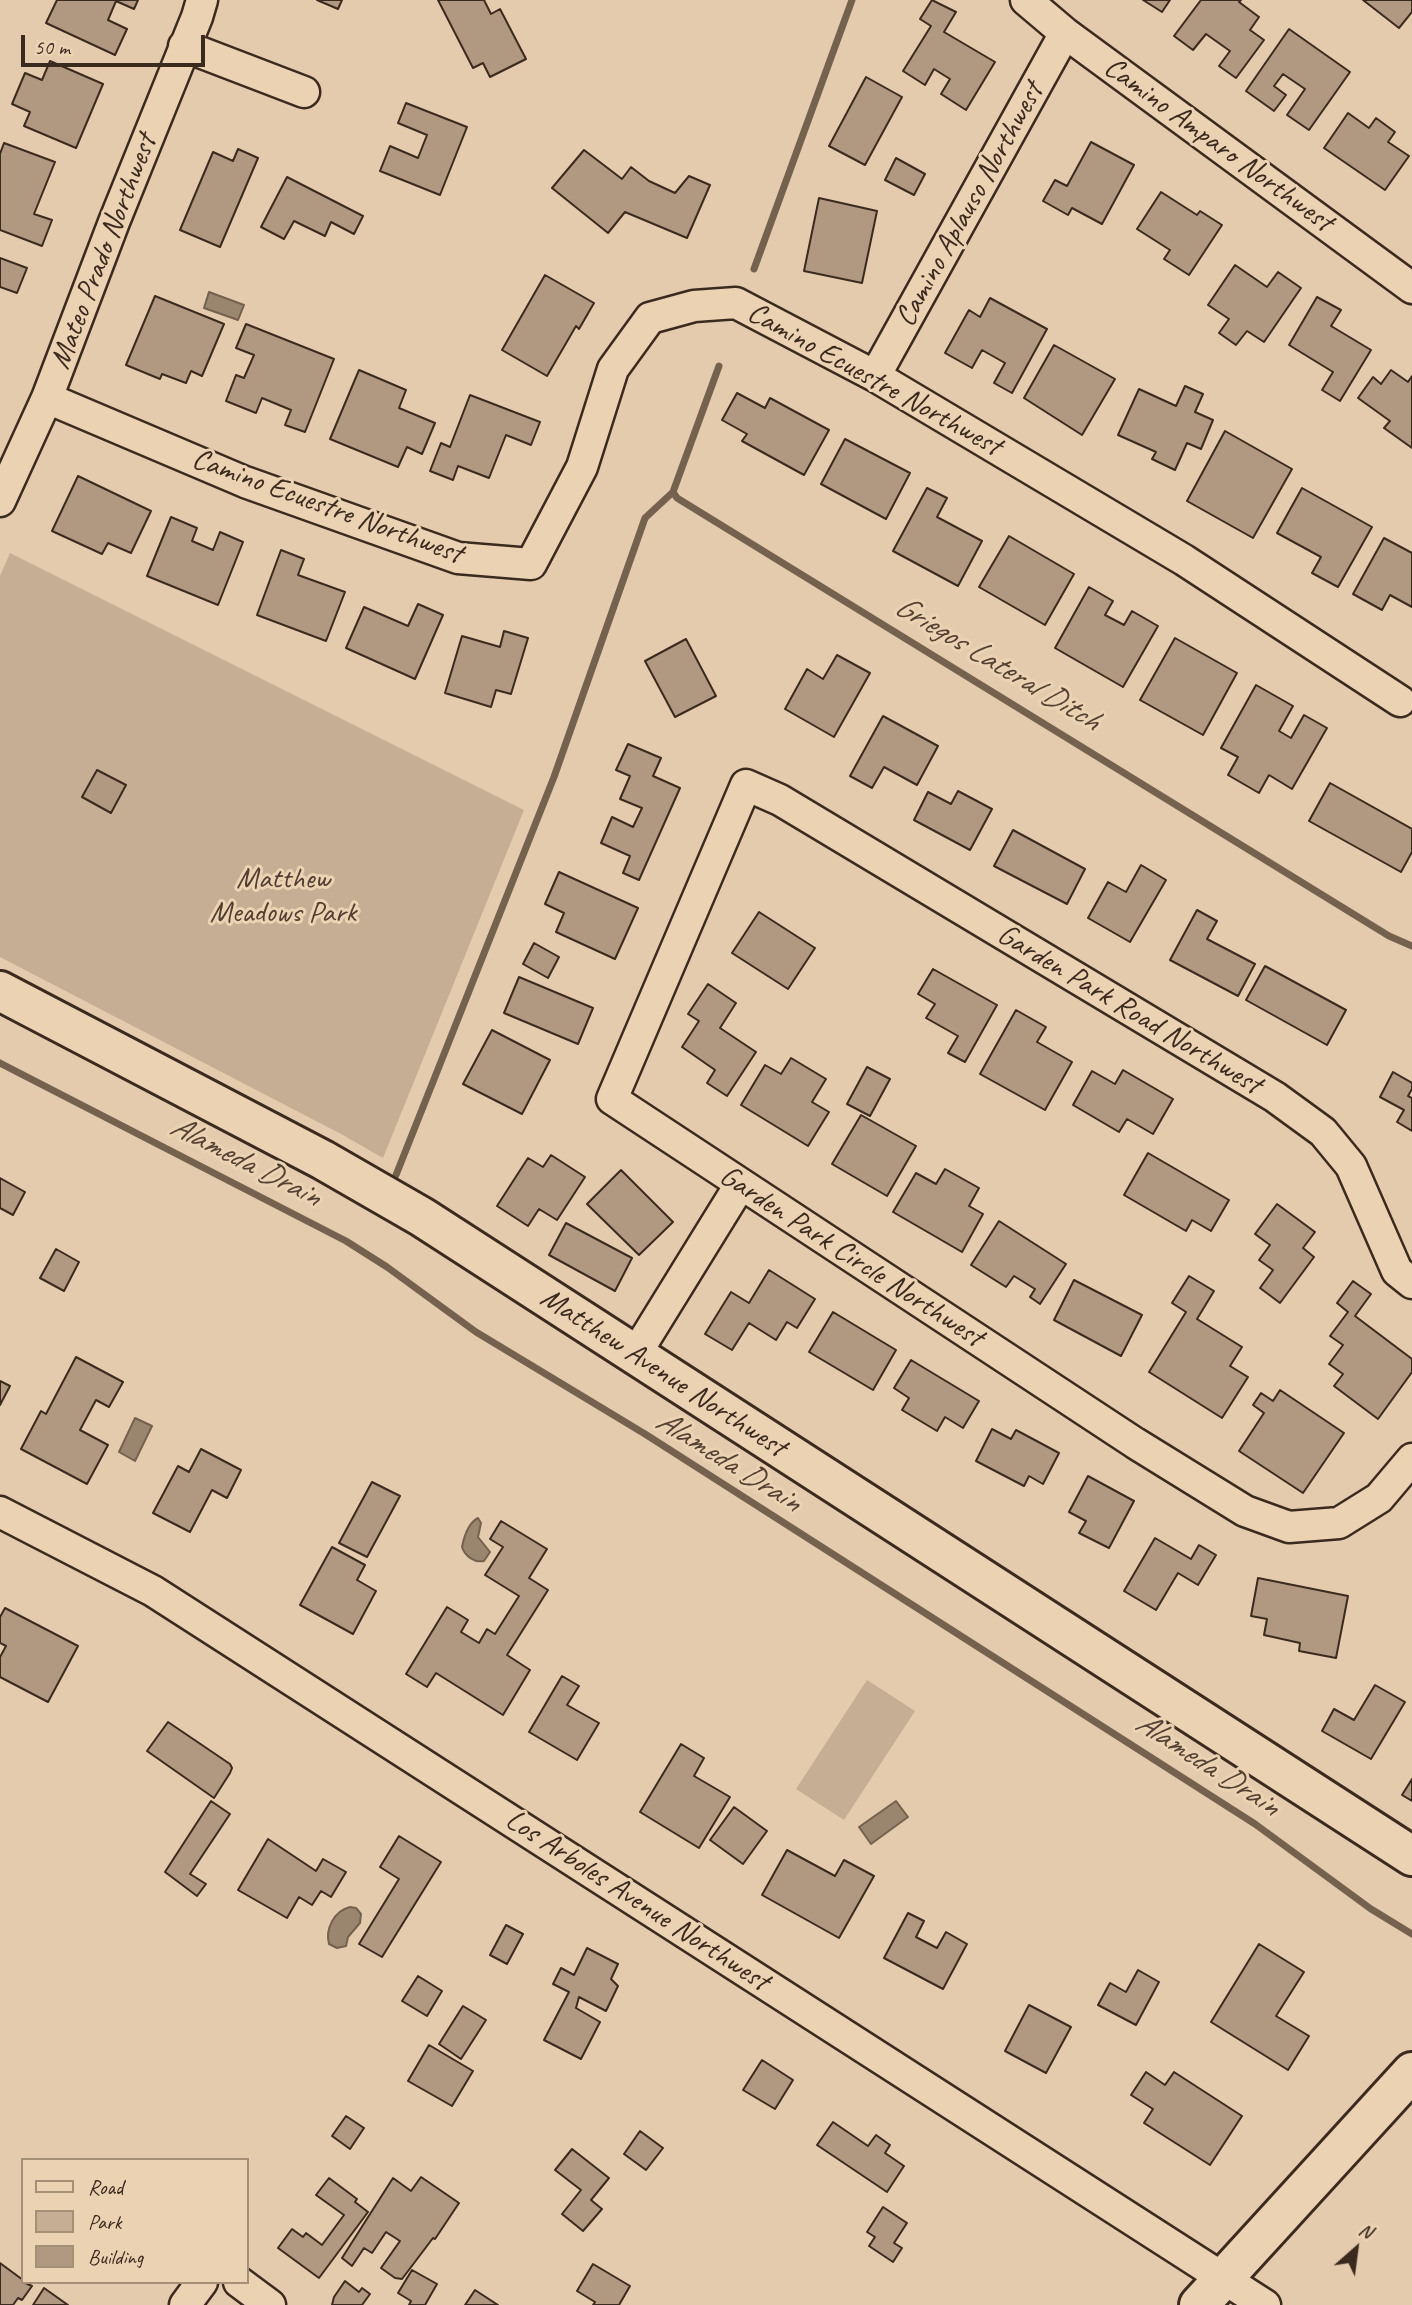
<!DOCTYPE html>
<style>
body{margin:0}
#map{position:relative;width:1412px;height:2305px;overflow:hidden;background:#e4cbad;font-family:Caveat,sans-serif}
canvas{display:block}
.legend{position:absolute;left:21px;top:2158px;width:228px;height:126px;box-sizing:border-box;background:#ebd2b3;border:2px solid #a58f77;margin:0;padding:9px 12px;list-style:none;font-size:21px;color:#3b2a1e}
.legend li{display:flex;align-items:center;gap:14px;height:35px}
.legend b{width:35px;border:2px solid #a58f77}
.north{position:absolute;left:1321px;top:2214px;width:70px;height:70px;-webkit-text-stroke:5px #ebd2b3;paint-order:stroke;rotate:28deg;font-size:19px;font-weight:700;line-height:28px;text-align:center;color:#3b2a1e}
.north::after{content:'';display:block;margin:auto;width:24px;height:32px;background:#3b2a1e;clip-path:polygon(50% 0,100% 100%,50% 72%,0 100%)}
.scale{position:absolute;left:21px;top:35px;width:184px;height:32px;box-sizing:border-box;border:4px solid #3b2a1e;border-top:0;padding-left:9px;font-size:21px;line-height:24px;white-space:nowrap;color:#3b2a1e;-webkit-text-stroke:5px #ebd2b3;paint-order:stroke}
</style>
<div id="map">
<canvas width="1412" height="2305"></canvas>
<ul class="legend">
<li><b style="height:9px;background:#ebd2b3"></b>Road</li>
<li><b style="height:19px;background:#c5ae93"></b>Park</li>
<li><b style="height:19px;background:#b09980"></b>Building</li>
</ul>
<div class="north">N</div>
<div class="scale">50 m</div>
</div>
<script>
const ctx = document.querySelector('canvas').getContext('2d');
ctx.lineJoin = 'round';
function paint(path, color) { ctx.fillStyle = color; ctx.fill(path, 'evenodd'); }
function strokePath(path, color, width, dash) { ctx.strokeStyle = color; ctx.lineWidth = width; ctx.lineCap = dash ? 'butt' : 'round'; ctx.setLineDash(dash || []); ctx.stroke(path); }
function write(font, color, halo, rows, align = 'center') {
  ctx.font = font + ' Caveat,sans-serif'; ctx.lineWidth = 6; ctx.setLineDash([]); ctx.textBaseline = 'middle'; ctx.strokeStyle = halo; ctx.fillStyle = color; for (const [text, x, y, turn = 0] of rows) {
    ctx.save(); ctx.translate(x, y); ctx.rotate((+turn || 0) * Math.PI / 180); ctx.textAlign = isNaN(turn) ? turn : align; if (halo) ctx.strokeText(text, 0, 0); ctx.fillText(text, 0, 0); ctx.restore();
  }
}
paint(new Path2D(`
 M 10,553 L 524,810 L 383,1158 L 341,1134 L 0,957 L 0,576 Z
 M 867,1680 L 915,1711 L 844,1820 L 796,1789 Z`), '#c5ae93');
const water = new Path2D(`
 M 209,292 L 244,305 L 238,320 L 204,308 Z
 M 135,1418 L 152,1426 L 135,1461 L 119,1452 Z
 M 478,1518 L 481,1523 L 478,1537 L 490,1552 L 484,1561 C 474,1563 465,1556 462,1547 C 464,1537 468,1523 478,1518 Z
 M 896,1801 L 908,1817 L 871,1844 L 859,1827 Z
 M 350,1907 L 356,1908 L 361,1914 L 360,1923 L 348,1937 L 346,1946 L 337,1948 L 329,1944 C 325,1929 334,1911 350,1907 Z`);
paint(water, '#9a856e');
strokePath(water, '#74614e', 2);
strokePath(new Path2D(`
 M 754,269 L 852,0
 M 719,366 L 673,492 L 677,498 L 1389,936 L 1412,946
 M 0,1063 L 346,1241 L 387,1267 L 476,1332 L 645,1434 L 1255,1824 L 1371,1909 L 1412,1934
 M 396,1175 L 554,777 L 645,518 L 673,492`), '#74614e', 7);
const building = new Path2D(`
 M 57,0 L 138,0 L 134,9 L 116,1 L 108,20 L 127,29 L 115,55 L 46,23 Z
 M 317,0 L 342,0 L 338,9 Z
 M 438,0 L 484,0 L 491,14 L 500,9 L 526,59 L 490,77 L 483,63 L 473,68 Z
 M 932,0 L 956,12 L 944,32 L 995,62 L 966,110 L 941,94 L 950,79 L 934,69 L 925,85 L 903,71 L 931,26 L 920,19 Z
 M 1143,0 L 1170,0 L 1162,12 Z
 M 1201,0 L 1241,0 L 1239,2 L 1259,17 L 1250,30 L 1264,40 L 1236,78 L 1219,66 L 1230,51 L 1206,34 L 1193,50 L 1174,36 Z
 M 1363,0 L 1412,0 L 1412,12 L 1399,28 Z
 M 1289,29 L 1350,72 L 1309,130 L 1287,115 L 1305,89 L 1283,74 L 1274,86 L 1286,95 L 1274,111 L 1246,91 Z
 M 50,61 L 103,84 L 76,148 L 24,126 L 30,112 L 12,104 L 25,73 L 42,80 Z
 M 866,77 L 902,97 L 865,165 L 829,146 Z
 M 406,103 L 467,127 L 440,195 L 380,171 L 390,146 L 418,158 L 427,135 L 398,123 Z
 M 1348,113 L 1369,128 L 1376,118 L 1395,132 L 1388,142 L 1409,156 L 1385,190 L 1324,148 Z
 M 1091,142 L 1134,165 L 1102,224 L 1072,208 L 1068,215 L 1043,201 L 1055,180 L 1067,186 Z
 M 4,143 L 55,162 L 34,214 L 52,220 L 42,246 L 0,230 L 0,154 Z
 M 238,149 L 258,158 L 220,247 L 180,230 L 213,152 L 233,161 Z
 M 584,150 L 622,179 L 631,167 L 649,181 L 675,193 L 689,176 L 710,185 L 687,238 L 625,212 L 608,233 L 552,188 Z
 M 896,158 L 925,174 L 914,195 L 885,180 Z
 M 287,177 L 363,216 L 354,234 L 331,222 L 325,236 L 294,221 L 284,239 L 261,227 Z
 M 1161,192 L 1197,215 L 1200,211 L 1222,225 L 1189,275 L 1164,259 L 1170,250 L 1137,229 Z
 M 819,198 L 877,211 L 862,283 L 804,271 Z
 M 0,258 L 27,268 L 17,293 L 0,287 Z
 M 1235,265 L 1267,287 L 1278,272 L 1301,288 L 1264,342 L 1247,331 L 1236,345 L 1219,333 L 1229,319 L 1208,305 Z
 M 545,275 L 594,303 L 579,329 L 576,326 L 547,376 L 502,350 Z
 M 155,296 L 224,324 L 202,376 L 191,371 L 186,383 L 162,374 L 160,379 L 126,365 Z
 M 1317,297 L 1341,310 L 1331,326 L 1371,350 L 1340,401 L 1322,390 L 1333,372 L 1289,345 Z
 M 990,298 L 1047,329 L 1012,393 L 994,383 L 1005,363 L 982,350 L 972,368 L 945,353 L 969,310 L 980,317 Z
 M 246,324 L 334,359 L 305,432 L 285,425 L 291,410 L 262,398 L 256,413 L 226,401 L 236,375 L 244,378 L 254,355 L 236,348 Z
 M 1054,345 L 1115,379 L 1082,435 L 1024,398 Z
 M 359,370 L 406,390 L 399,408 L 435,423 L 422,454 L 407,447 L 398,467 L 330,439 Z
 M 1391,370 L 1408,382 L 1412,376 L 1412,448 L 1384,428 L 1390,421 L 1358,398 L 1373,377 L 1381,384 Z
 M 1185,386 L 1203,394 L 1195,412 L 1213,420 L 1201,449 L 1187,443 L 1175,470 L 1152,459 L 1156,452 L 1118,435 L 1139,389 L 1176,406 Z
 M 737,393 L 765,408 L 770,398 L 829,430 L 804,475 L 742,441 L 747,434 L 722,420 Z
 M 470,395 L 540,422 L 531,445 L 506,435 L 489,478 L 458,466 L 453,480 L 430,471 L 441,443 L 450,447 Z
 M 1225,431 L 1292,469 L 1253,538 L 1187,501 Z
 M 845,439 L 910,473 L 886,519 L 821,484 Z
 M 78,476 L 151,511 L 131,553 L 108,543 L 102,554 L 52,531 Z
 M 927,488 L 947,498 L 937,517 L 982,541 L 958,586 L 893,551 Z
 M 1302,488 L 1372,527 L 1338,587 L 1312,573 L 1321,557 L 1277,533 Z
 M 171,517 L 197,528 L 192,541 L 213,550 L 220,532 L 243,542 L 218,605 L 147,576 Z
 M 1009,536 L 1074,574 L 1045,625 L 979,587 Z
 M 1384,538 L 1412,553 L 1412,607 L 1390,595 L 1382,610 L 1353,594 Z
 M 281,550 L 304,559 L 298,575 L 345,592 L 326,641 L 257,615 Z
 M 1089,587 L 1113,601 L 1105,615 L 1124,625 L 1132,611 L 1158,626 L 1123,687 L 1055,648 Z
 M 418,604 L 443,615 L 415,679 L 346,648 L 364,607 L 408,626 Z
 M 504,631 L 528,638 L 511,694 L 496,690 L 491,707 L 445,693 L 462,636 L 500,647 Z
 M 1175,638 L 1237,673 L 1203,735 L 1140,700 Z
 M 686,639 L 716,696 L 675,717 L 645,661 Z
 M 837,655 L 870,673 L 834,737 L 785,709 L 807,669 L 823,679 Z
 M 1256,685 L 1293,706 L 1279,731 L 1291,738 L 1304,715 L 1327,728 L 1292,789 L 1269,775 L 1259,793 L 1228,775 L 1238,757 L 1221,748 Z
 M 883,716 L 938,746 L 917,785 L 884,767 L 872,788 L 850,776 Z
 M 628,744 L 661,758 L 653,776 L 680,788 L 639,880 L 623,873 L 630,856 L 601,843 L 612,817 L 633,827 L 642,808 L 620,799 L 630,776 L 616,770 Z
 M 97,770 L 126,785 L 111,813 L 82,797 Z
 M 1330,783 L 1412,829 L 1412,852 L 1401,872 L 1309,821 Z
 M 958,791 L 992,809 L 970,850 L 914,820 L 928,792 L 951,804 Z
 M 1013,830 L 1085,869 L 1067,904 L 994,866 Z
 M 1141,865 L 1166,880 L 1130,942 L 1088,918 L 1108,882 L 1126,892 Z
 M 559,872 L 638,908 L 615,959 L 556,932 L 564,913 L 545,904 Z
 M 1197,910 L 1217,921 L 1207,939 L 1255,964 L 1238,996 L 1170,960 Z
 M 759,912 L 815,948 L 788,989 L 732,953 Z
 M 534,943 L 559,957 L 548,978 L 523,964 Z
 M 1265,966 L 1346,1010 L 1327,1045 L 1246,1000 Z
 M 933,969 L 997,1005 L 965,1062 L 948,1053 L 958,1036 L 926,1018 L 935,1004 L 918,994 Z
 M 519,977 L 593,1008 L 578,1044 L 504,1013 Z
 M 708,984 L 736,1003 L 720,1028 L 756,1052 L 727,1096 L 707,1083 L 715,1070 L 682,1047 L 699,1021 L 688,1014 Z
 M 1016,1010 L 1046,1027 L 1037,1042 L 1072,1062 L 1045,1110 L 980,1074 Z
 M 492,1030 L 550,1060 L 522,1114 L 463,1084 Z
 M 791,1058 L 826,1079 L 812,1102 L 829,1112 L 808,1146 L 741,1105 L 765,1065 L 781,1074 Z
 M 867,1067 L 890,1079 L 870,1116 L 847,1104 Z
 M 1123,1070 L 1173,1099 L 1153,1134 L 1127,1119 L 1119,1132 L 1073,1105 L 1092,1071 L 1115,1084 Z
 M 1393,1072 L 1412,1083 L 1412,1089 L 1408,1096 L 1412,1098 L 1412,1131 L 1397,1122 L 1404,1110 L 1380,1097 Z
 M 861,1115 L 916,1146 L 887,1196 L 832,1164 Z
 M 1148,1153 L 1229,1200 L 1211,1231 L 1192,1220 L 1186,1231 L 1124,1195 Z
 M 551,1155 L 585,1177 L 557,1220 L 539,1209 L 528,1226 L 497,1206 L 528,1158 L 543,1167 Z
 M 945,1169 L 979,1188 L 969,1206 L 983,1214 L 962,1252 L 893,1212 L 916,1173 L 936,1184 Z
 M 621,1170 L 673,1222 L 639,1255 L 587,1204 Z
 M 0,1178 L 25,1192 L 13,1215 L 0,1208 Z
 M 1277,1204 L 1315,1232 L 1303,1248 L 1314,1257 L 1280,1303 L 1260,1288 L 1273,1270 L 1259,1260 L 1270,1245 L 1255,1234 Z
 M 999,1221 L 1066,1264 L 1040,1304 L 1030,1297 L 1035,1289 L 1014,1276 L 1006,1287 L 971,1265 Z
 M 566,1223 L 632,1258 L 615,1291 L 549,1255 Z
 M 56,1249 L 79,1262 L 64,1291 L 40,1278 Z
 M 769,1270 L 815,1299 L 797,1328 L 787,1322 L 776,1340 L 749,1323 L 732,1350 L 705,1334 L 731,1292 L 749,1303 Z
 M 1189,1276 L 1214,1291 L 1197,1319 L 1242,1347 L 1230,1366 L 1248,1377 L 1222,1418 L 1149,1372 L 1186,1312 L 1172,1303 Z
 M 1074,1280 L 1142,1315 L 1121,1356 L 1054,1320 Z
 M 1353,1281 L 1371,1294 L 1355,1316 L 1412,1359 L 1412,1372 L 1378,1419 L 1334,1386 L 1343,1374 L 1329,1364 L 1343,1345 L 1330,1336 L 1348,1312 L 1337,1303 Z
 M 833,1312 L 896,1350 L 873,1390 L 809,1352 Z
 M 76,1357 L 123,1382 L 109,1407 L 96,1400 L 80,1430 L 108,1445 L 87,1484 L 21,1449 L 41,1411 L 46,1414 Z
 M 911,1360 L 979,1401 L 963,1428 L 945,1417 L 937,1431 L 902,1410 L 909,1398 L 894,1388 Z
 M 0,1381 L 10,1386 L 0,1405 Z
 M 1280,1390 L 1344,1433 L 1303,1493 L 1239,1451 L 1264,1413 L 1253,1405 L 1261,1393 L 1273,1401 Z
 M 992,1429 L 1011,1439 L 1016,1430 L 1059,1453 L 1043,1484 L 1029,1476 L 1024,1486 L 976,1461 Z
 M 201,1449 L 241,1470 L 227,1498 L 212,1490 L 190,1532 L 153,1513 L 178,1466 L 189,1472 Z
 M 1088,1476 L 1134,1501 L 1109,1548 L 1079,1533 L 1086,1521 L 1069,1512 Z
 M 372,1482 L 400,1496 L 367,1557 L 339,1543 Z
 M 501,1521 L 547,1549 L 529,1578 L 548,1590 L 507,1655 L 530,1670 L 503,1715 L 436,1673 L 427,1687 L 406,1674 L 447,1607 L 468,1620 L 461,1632 L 479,1643 L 487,1629 L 495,1634 L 519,1596 L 485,1575 L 503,1547 L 490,1539 Z
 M 1155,1538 L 1191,1559 L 1199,1545 L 1216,1555 L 1198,1585 L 1178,1573 L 1156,1610 L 1124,1591 Z
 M 332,1547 L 365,1565 L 357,1580 L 376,1591 L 353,1634 L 300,1605 Z
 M 1258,1578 L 1348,1596 L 1336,1658 L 1299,1651 L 1300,1643 L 1264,1635 L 1267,1619 L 1251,1616 Z
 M 5,1608 L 78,1646 L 48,1702 L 0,1677 L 0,1657 L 6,1646 L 0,1643 L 0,1617 Z
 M 562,1676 L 579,1686 L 567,1705 L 599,1723 L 577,1760 L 529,1732 Z
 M 1375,1685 L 1405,1702 L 1371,1759 L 1322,1731 L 1334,1709 L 1354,1720 Z
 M 168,1722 L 230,1764 L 232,1768 L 230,1773 L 214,1798 L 147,1751 Z
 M 681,1744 L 704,1758 L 694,1776 L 730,1797 L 699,1848 L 640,1812 Z
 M 1412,1779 L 1412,1801 L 1402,1795 Z
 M 211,1801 L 230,1814 L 190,1874 L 206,1884 L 197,1896 L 165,1872 Z
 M 734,1807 L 767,1831 L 743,1864 L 710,1840 Z
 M 399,1836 L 441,1862 L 382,1957 L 359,1944 L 399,1879 L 380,1867 Z
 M 268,1839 L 316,1871 L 323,1859 L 346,1872 L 331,1897 L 321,1891 L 312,1905 L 299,1897 L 287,1918 L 238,1890 Z
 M 787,1850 L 835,1876 L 844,1860 L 874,1876 L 839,1938 L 762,1895 Z
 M 908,1913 L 924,1921 L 916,1937 L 937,1948 L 946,1932 L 967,1944 L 943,1989 L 884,1958 Z
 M 506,1925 L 523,1934 L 507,1964 L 490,1955 Z
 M 1259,1944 L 1304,1972 L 1276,2016 L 1309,2036 L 1288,2070 L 1211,2022 Z
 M 587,1948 L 618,1964 L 611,1979 L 618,1986 L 606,2011 L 579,1997 L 576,2008 L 600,2022 L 581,2059 L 544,2040 L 569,1992 L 553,1984 L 561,1968 L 574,1975 Z
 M 1138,1970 L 1159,1982 L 1136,2025 L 1098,2005 L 1110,1983 L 1126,1992 Z
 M 418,1976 L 442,1991 L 427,2016 L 402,2001 Z
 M 1029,2005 L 1071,2027 L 1046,2073 L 1005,2051 Z
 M 463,2006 L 486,2020 L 461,2059 L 439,2044 Z
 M 429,2045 L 473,2071 L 452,2106 L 408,2081 Z
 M 762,2060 L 793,2080 L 775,2109 L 743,2090 Z
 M 1146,2072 L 1165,2085 L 1174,2072 L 1242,2116 L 1210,2165 L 1144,2123 L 1153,2109 L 1131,2095 Z
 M 346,2116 L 364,2128 L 350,2149 L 332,2136 Z
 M 833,2122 L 868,2146 L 876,2135 L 890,2145 L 885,2153 L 904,2166 L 887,2192 L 817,2145 Z
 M 640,2131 L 663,2148 L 646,2170 L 624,2154 Z
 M 572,2149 L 609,2178 L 591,2200 L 602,2209 L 583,2231 L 562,2214 L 581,2190 L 555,2170 Z
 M 421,2177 L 459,2203 L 435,2239 L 433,2238 L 402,2279 L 395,2278 L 381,2268 L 400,2241 L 386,2232 L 372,2253 L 364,2248 L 352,2266 L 342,2258 L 393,2178 L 411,2191 Z
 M 329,2178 L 357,2199 L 355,2202 L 368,2212 L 319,2278 L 278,2248 L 292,2229 L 303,2237 L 306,2233 L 322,2245 L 344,2215 L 316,2195 Z
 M 883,2207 L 907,2223 L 894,2243 L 902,2248 L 893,2262 L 869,2246 L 875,2237 L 867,2232 Z
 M 0,2263 L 23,2280 L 23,2282 L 32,2286 L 22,2300 L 18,2298 L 13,2305 L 0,2305 Z
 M 593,2264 L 630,2286 L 619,2305 L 593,2305 L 595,2302 L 577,2291 Z
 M 412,2270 L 437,2284 L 425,2305 L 409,2305 L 411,2301 L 398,2293 Z
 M 345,2281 L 359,2292 L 362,2288 L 370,2294 L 362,2305 L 332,2305 L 334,2297 Z
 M 44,2288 L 68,2305 L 33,2305 Z
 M 475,2290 L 498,2305 L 465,2305 Z`);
paint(building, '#b09980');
strokePath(building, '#3b2a1e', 2);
const street = new Path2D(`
 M 1026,0 L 1065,33 L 1412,288
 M 184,46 L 304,92
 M 875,376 L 1065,33
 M 47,398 L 245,482 L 458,558 L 531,564 L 582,467 L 613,369 L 650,318 L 694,306 L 736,303 L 875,376 L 1184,560 L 1400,701
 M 0,501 L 47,398 L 114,222 L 197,17 L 202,0
 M 1412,1283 L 1397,1271 L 1351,1166 L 1323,1132 L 1275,1097 L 780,800 L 746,785 L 612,1099 L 1135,1443 L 1245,1511 L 1289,1527 L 1339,1523 L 1379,1498 L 1412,1459
 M 635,1355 L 740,1185
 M 0,1512 L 153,1591 L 1265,2305
 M 239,2282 L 270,2305
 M 185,2305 L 202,2282`);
const secondary = new Path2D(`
 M 0,991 L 323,1160 L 422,1217 L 1412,1856
 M 1199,2305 L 1412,2072`);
strokePath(street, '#3b2a1e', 35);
strokePath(secondary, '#3b2a1e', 44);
strokePath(street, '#ebd2b3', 30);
strokePath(secondary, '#ebd2b3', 38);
write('30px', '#3b2a1e', '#ebd2b3', [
 ["Camino Amparo Northwest",1218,145,36],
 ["Camino Aplauso Northwest",970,205,-61],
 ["Mateo Prado Northwest",104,252,-69],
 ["Camino Ecuestre Northwest",874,380,29],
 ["Camino Ecuestre Northwest",327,507,20],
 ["Garden Park Road Northwest",1129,1010,31],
 ["Garden Park Circle Northwest",851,1257,33],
 ["Matthew Avenue Northwest",663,1373,33],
 ["Los Arboles Avenue Northwest",637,1901,33]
]);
write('30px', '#503e30', '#ebd2b3', [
 ["Matthew",283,879],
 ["Meadows Park",283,913]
]);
write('italic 32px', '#534132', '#ebd2b3', [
 ["Griegos Lateral Ditch",997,664,31],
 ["Alameda Drain",245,1162,27],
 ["Alameda Drain",728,1462,32],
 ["Alameda Drain",1207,1765,33]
]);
</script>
